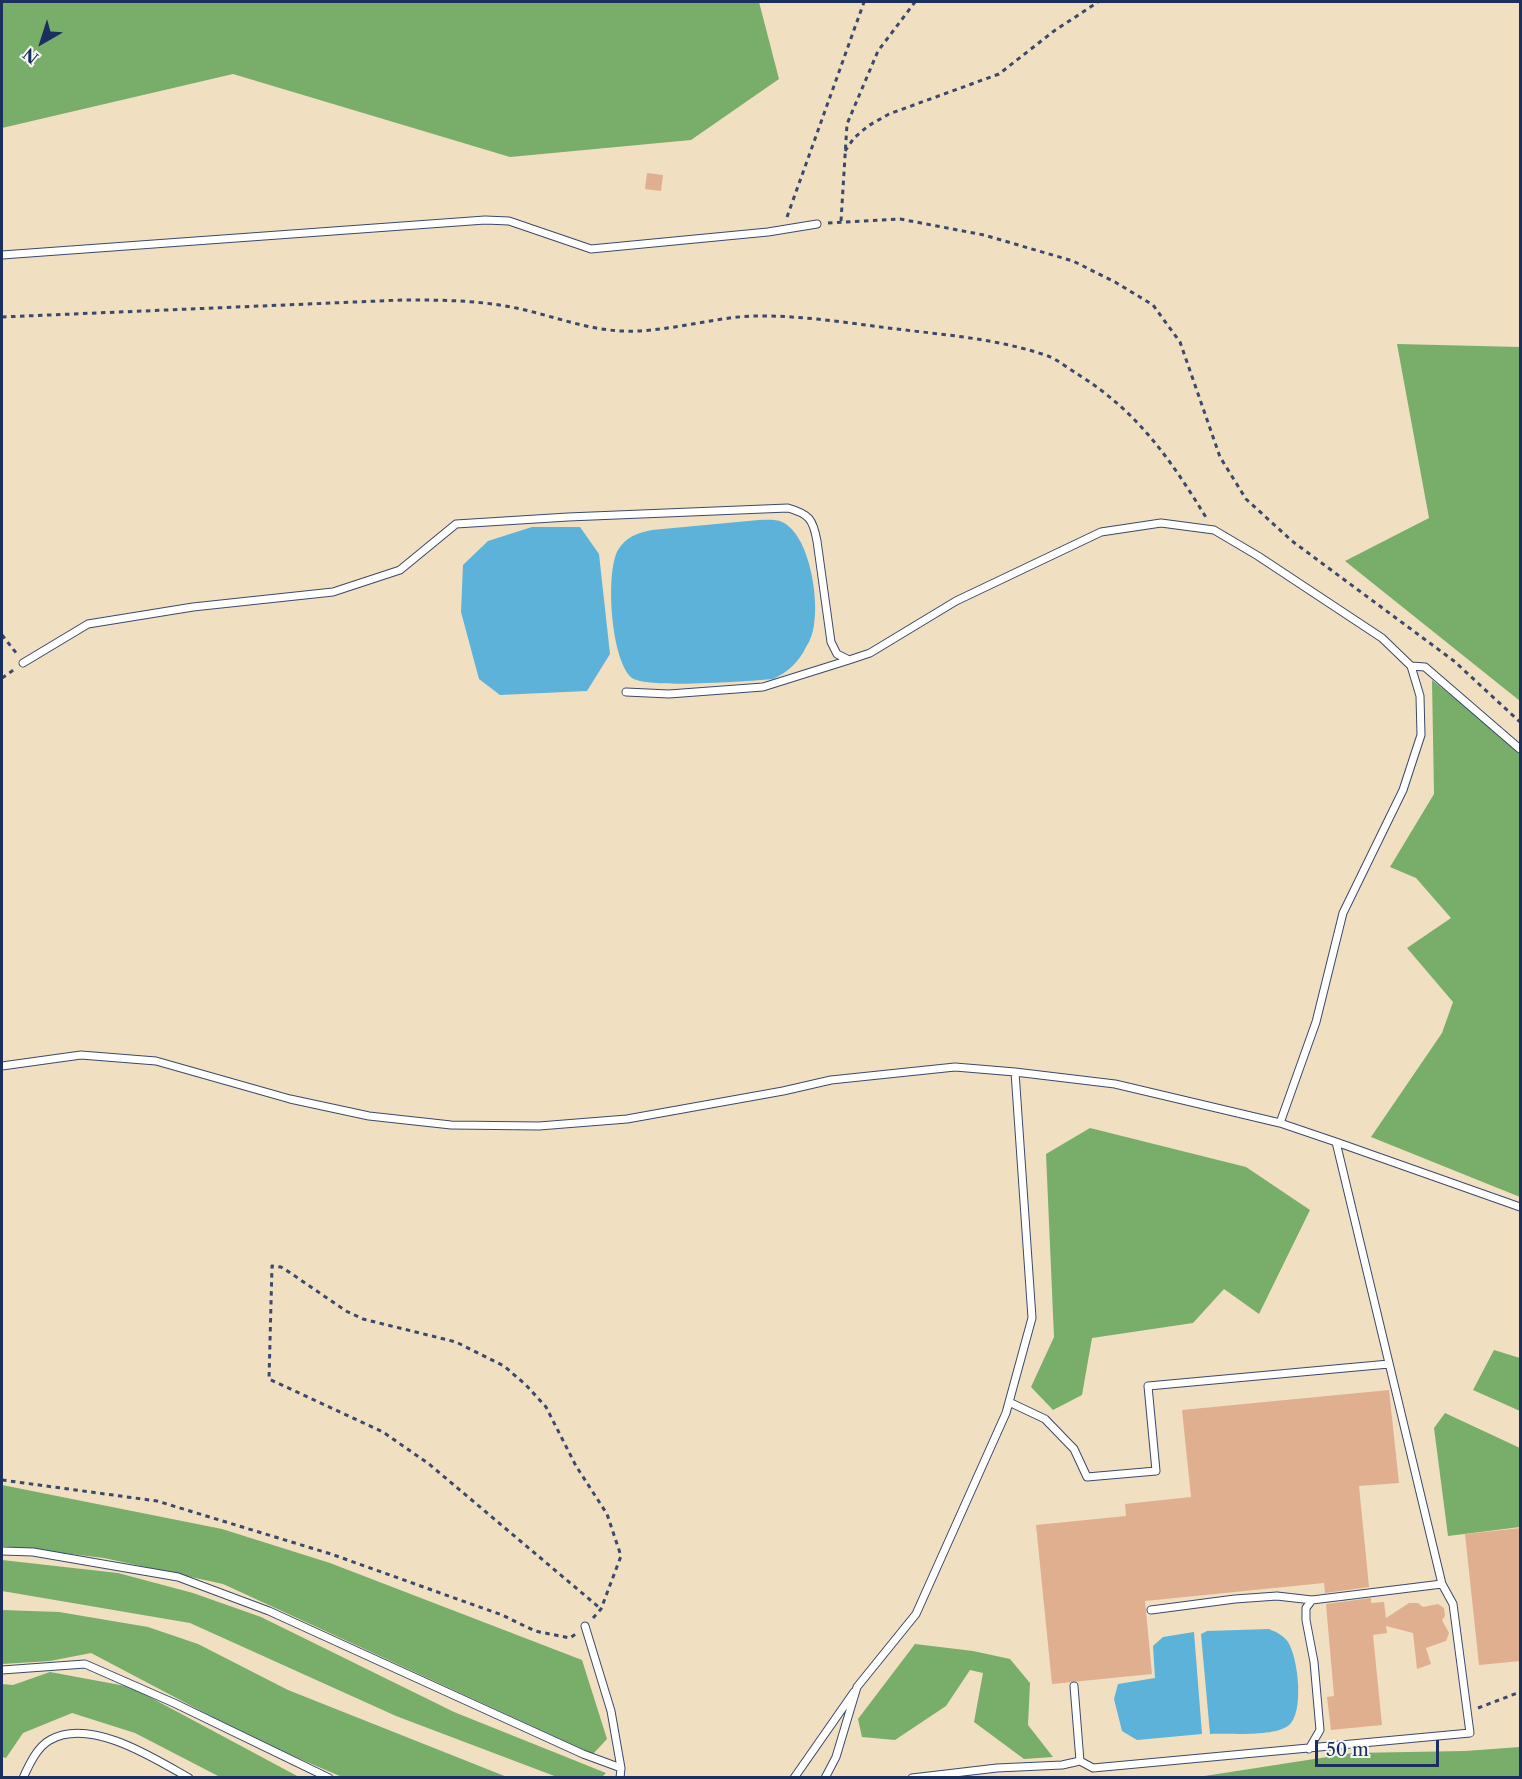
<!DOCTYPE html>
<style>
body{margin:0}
#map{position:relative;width:1522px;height:1779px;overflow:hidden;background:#f1dfc1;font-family:"Libre Caslon Text",serif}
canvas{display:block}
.frame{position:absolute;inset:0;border:3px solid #1b2f5e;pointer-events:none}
.north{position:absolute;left:12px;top:12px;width:60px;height:60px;-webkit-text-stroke:4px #f6f6f2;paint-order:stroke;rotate:219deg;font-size:16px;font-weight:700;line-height:24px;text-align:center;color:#1b2f5e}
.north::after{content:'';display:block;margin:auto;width:21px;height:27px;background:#1b2f5e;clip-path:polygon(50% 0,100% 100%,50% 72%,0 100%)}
.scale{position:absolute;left:1315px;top:1740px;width:124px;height:27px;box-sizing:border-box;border:3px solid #1b2f5e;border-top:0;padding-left:8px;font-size:18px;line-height:21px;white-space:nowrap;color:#1b2f5e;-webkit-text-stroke:4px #f6f6f2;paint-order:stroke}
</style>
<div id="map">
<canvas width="1522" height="1779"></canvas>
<div class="frame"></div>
<div class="north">N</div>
<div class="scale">50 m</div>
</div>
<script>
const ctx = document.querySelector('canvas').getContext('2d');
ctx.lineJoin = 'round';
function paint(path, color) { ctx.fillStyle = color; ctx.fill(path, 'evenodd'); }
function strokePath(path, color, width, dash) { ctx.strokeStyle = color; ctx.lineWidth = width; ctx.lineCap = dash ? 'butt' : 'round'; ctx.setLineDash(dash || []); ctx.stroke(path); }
paint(new Path2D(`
 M 2,2 L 759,2 L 779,79 L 691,140 L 510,157 L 233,74 L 2,128 Z
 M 1397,344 L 1520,347 L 1520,701 L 1345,561 L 1429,518 Z
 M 1432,680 L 1520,750 L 1520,1197 L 1371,1137 L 1442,1033 L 1453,1002 L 1407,948 L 1451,918 L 1416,878 L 1390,867 L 1434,794 Z
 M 1090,1128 L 1246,1167 L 1310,1210 L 1259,1314 L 1224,1289 L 1193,1323 L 1092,1338 L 1082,1395 L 1053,1410 L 1031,1387 L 1054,1337 L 1046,1154 Z
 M 1494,1350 L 1520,1358 L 1520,1411 L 1473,1390 Z
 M 1445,1413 L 1520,1448 L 1520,1527 L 1448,1536 L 1434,1428 Z
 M 2,1485 L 222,1529 L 330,1563 L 582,1660 L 607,1739 L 593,1754 L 223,1584 L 104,1558 L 2,1546 Z
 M 2,1560 L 118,1573 L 193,1593 L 261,1617 L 454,1712 L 606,1773 L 602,1777 L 557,1777 L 396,1716 L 190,1623 L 2,1591 Z
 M 2,1610 L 59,1612 L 148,1627 L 198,1644 L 288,1690 L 507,1777 L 342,1777 L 258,1741 L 91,1653 L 50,1661 L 2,1664 Z
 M 915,1644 L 973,1651 L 1010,1659 L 1030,1683 L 1028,1725 L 1053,1757 L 1024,1759 L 974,1722 L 983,1673 L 970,1670 L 946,1706 L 895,1740 L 862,1737 L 858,1719 Z
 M 50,1672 L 131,1687 L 299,1777 L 220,1777 L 135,1733 L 72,1713 L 23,1733 L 6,1758 L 2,1757 L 2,1684 L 13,1685 Z
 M 1520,1747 L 1520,1777 L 1198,1777 L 1353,1753 L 1465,1751 Z`), '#78ad6a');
paint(new Path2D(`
 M 759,520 C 766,520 776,519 782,522 C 810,535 819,599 814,625 C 813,633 810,641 806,647 C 799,662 788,672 773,679 C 750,681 648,689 632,678 C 611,661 605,573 618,550 C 626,537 637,533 652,530 Z
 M 532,527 L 580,527 L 599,554 L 610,654 L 587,691 L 500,695 L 479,679 L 461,612 L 463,565 L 488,541 Z
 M 1269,1629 C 1276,1632 1283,1635 1288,1642 C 1298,1657 1305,1714 1288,1726 C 1272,1737 1230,1733 1210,1734 L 1201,1634 L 1207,1631 Z
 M 1194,1632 L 1202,1734 L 1137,1740 L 1122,1731 L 1114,1699 L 1118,1684 L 1155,1678 L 1153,1646 L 1163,1637 Z`), '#5db2d9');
paint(new Path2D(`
 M 647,173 L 663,175 L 661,191 L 645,189 Z
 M 1389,1390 L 1399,1483 L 1359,1486 L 1369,1587 L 1325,1593 L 1324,1583 L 1145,1601 L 1152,1674 L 1052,1684 L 1036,1525 L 1126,1516 L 1125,1504 L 1191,1497 L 1182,1410 Z
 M 1521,1528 L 1521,1661 L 1479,1665 L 1465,1534 Z
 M 1371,1598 L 1371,1603 L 1384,1602 L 1386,1618 L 1409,1603 L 1418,1603 L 1423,1607 L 1438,1604 L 1444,1608 L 1445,1616 L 1442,1620 L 1449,1633 L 1446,1641 L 1426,1648 L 1431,1664 L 1417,1669 L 1413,1633 L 1386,1626 L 1387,1633 L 1373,1635 L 1382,1725 L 1331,1730 L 1327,1697 L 1334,1696 L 1326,1604 Z`), '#e0af90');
const lane = new Path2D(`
 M 2,255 L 485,220 L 509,221 L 591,249 L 768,232 L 817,224
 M 23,663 L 88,624 L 193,607 L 333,592 L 400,570 L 456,524 L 568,517 L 788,508 C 809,514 813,519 817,541 L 831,642 L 837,654 L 849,660 L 870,653 L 956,601 L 1101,532 L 1161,523 L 1214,530 L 1258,556 L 1382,638 L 1411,666 L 1420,696 L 1421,735 L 1403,790 L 1343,913 L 1316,1022 L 1280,1123
 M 1411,666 L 1425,667 L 1520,749
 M 626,692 L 669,694 L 763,687 L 849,660
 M 2,1066 L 81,1055 L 156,1061 L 290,1099 L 369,1116 L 451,1125 L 539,1126 L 627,1119 L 783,1091 L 831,1080 L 955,1067 L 1015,1072 L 1032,1318 L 1006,1413 L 916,1614 L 857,1687 L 836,1757 L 825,1778
 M 1336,1142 L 1520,1207
 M 1009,1402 L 1045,1419 L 1074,1449 L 1087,1477 L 1156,1471 L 1148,1386 L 1389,1364
 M 2,1551 L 33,1552 L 178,1577 L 269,1611 L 583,1754 L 621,1768 L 620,1778
 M 1151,1610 L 1235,1599 L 1277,1596 L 1312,1600
 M 585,1626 L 611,1711 L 621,1768
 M 2,1670 L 85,1664 L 174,1703 L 329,1778
 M 1074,1686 L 1080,1761
 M 1309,1749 L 1320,1730 L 1314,1662 L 1306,1620 L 1306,1608 L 1312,1600 L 1442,1584
 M 23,1778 C 29,1765 37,1747 50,1740 C 90,1717 154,1758 189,1778
 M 794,1778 L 854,1692
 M 912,1778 L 997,1768 L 1062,1765 L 1080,1761 L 1093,1768 L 1470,1733 L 1453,1604 L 1442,1584 L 1336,1142 L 1280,1123 L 1115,1084 L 1015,1072`);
strokePath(lane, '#3b496d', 9);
strokePath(new Path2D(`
 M 845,151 L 854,138 L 868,126 L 889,114 L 999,74 L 1054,31 L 1098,2
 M 787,217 L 864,2
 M 841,221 L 847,124 L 878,51 L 915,2
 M 828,223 L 900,219 L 984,235 L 1073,261 L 1115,282 L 1153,305 L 1180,342 L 1220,457 L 1246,499 L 1292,541 L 1454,661 L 1520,722
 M 2,317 L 402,300 C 438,300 475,300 511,307 C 548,314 583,329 621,331 C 664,333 709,318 752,316 C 800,315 849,323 896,329 C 947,335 999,339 1048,356 C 1058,360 1069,369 1079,375 C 1138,412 1171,460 1207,519
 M 2,635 L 17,654
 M 2,678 L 15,669
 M 2,1480 L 157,1501 L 331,1554 L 502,1615 L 535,1631 L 570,1638 L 577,1633
 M 593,1618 L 601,1609 L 621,1556 L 607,1514 L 576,1466 L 546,1407 L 526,1385 L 504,1366 L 456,1342 L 363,1319 L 346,1311 L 289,1272 L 281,1267 L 272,1266 L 269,1379 L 383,1432 L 429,1464 L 601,1609
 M 1478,1708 L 1520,1692`), '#3b496d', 3, [4.5, 4.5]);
strokePath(lane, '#fff', 7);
</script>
